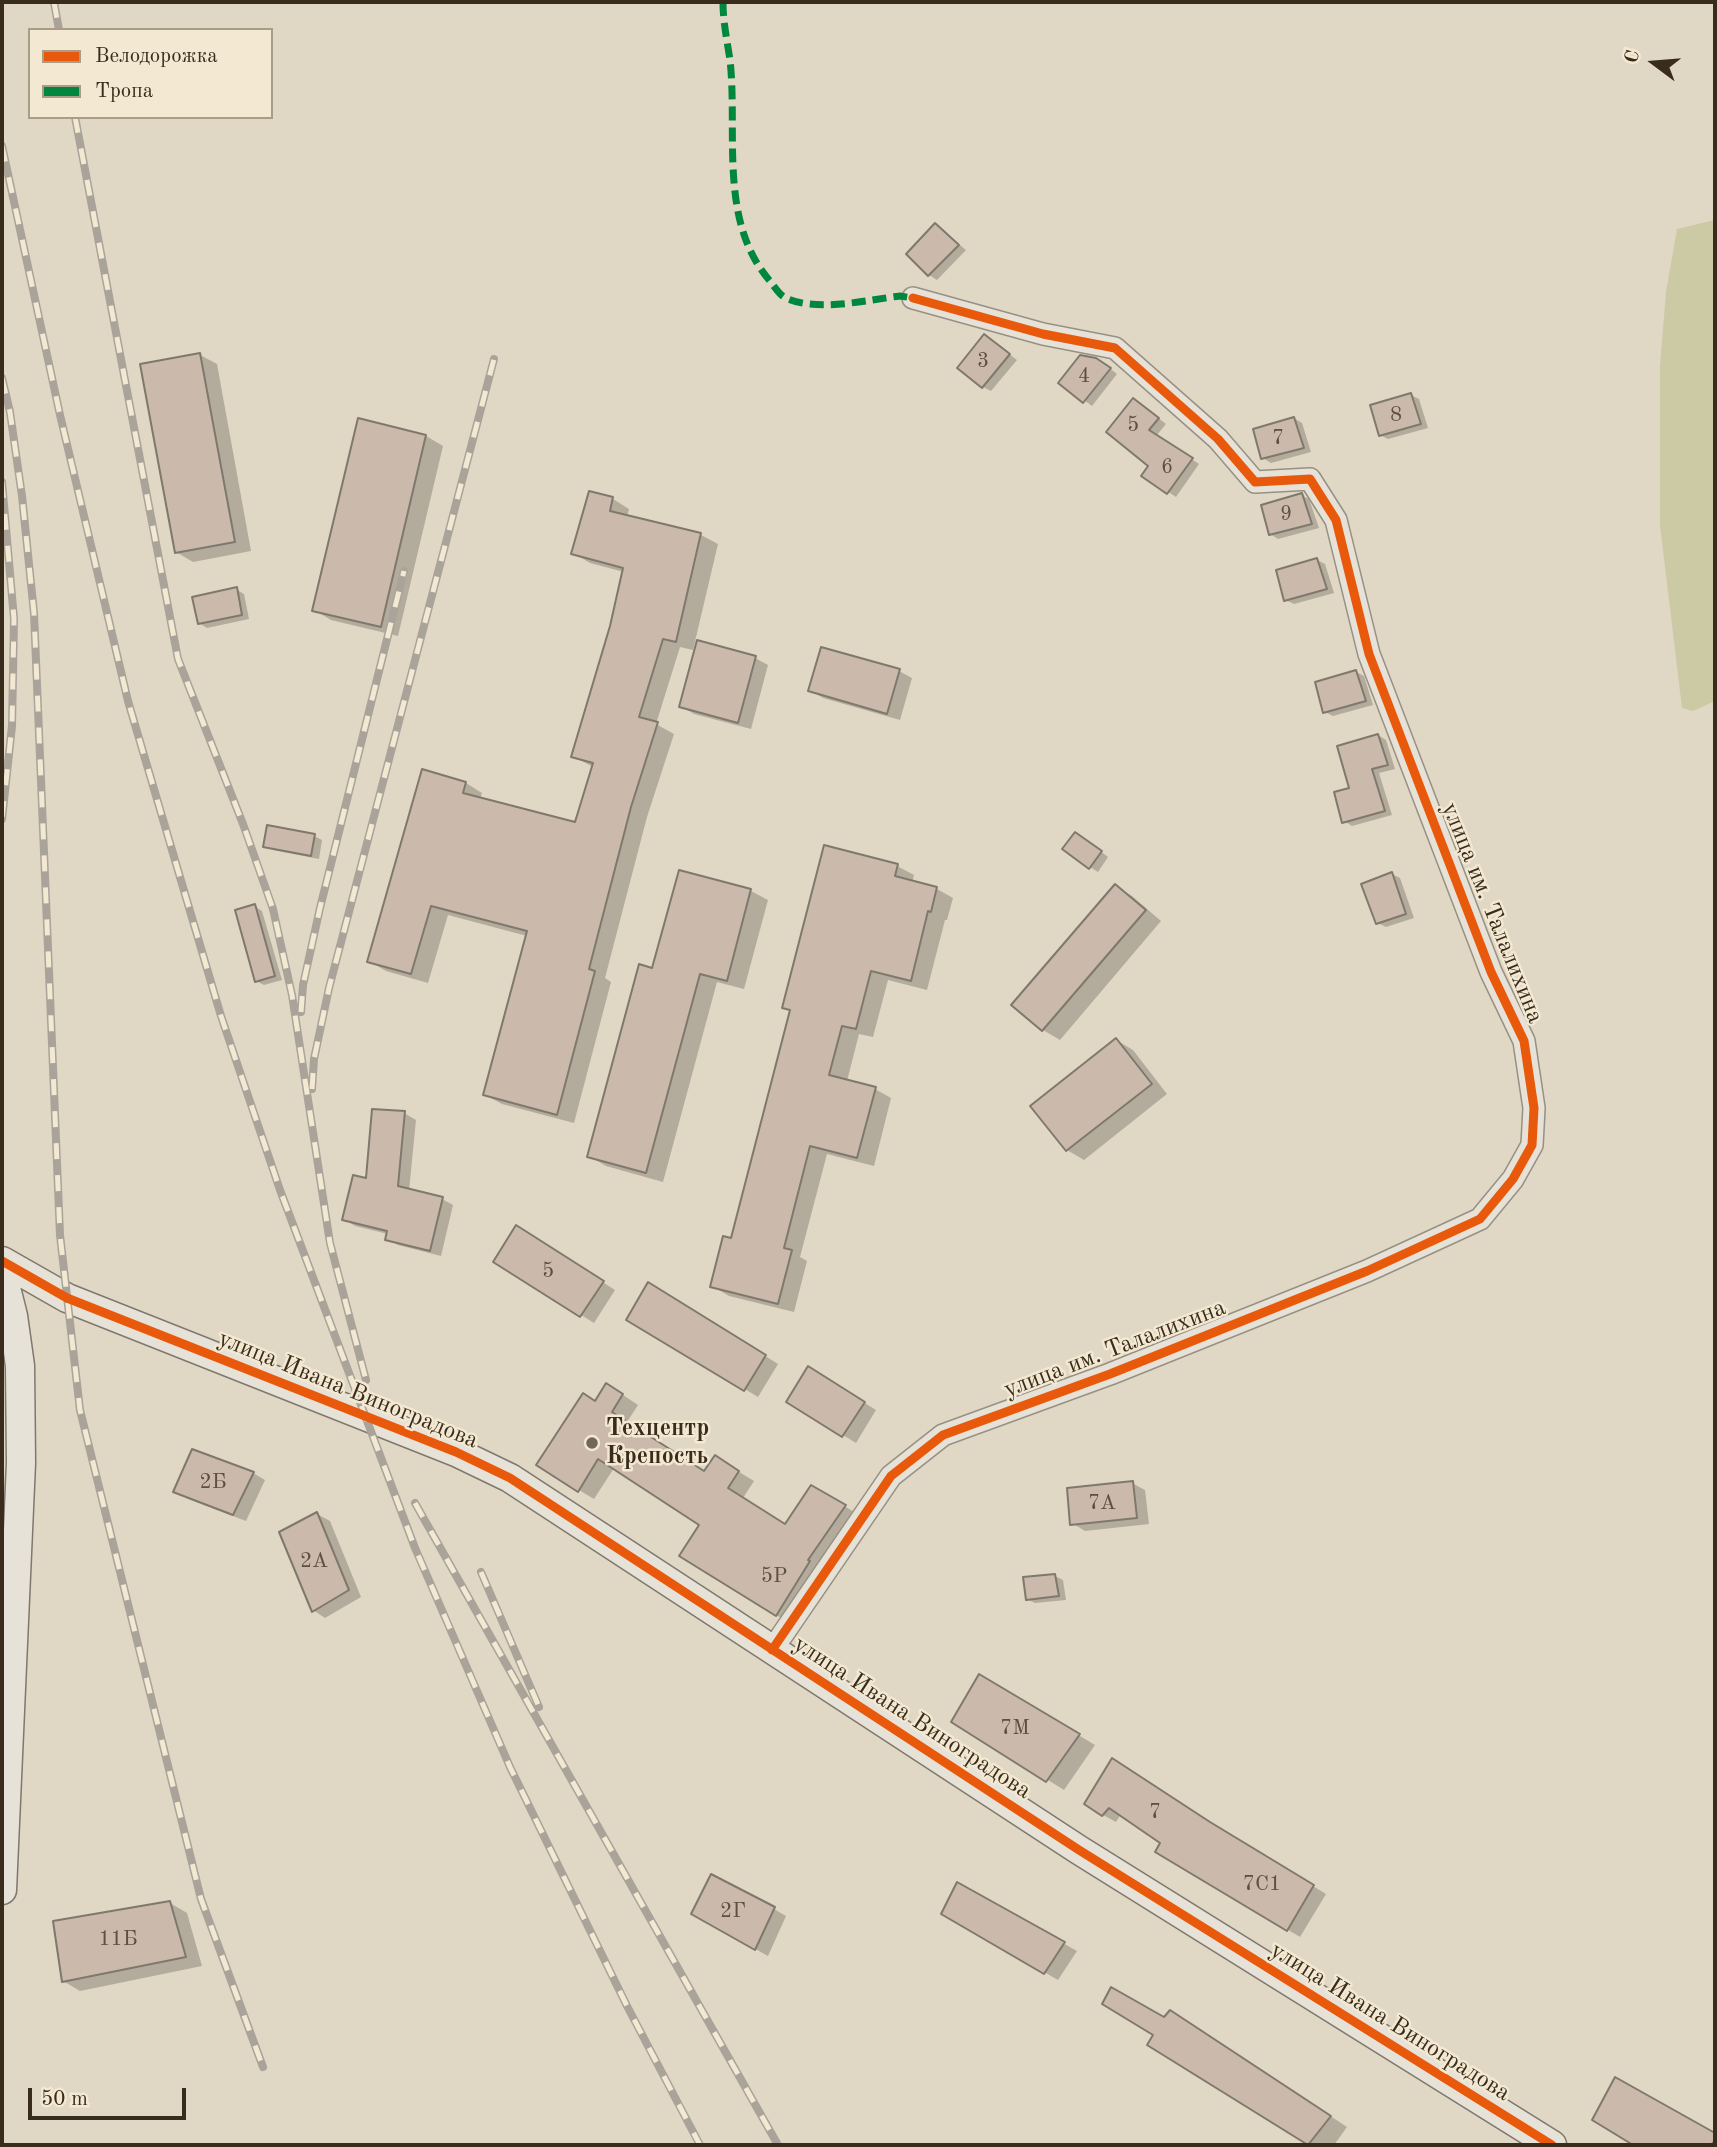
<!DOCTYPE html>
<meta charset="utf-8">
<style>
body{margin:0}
#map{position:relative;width:1717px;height:2147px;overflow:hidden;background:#e0d7c4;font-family:"Old Standard TT",serif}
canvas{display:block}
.frame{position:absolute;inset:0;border:4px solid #392c1c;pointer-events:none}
.legend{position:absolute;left:28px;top:28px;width:245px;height:91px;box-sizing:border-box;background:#f3e8d1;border:2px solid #a99d89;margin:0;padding:9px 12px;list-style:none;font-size:21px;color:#392c1c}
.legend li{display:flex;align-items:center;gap:14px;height:35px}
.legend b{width:35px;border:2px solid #a99d89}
.north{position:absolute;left:1619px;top:28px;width:70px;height:70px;-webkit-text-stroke:5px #f3e8d1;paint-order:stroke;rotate:286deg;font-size:19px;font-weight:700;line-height:28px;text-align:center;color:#392c1c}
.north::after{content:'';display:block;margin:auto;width:24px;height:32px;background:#392c1c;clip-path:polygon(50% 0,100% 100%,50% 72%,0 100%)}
.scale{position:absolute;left:28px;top:2088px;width:158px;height:32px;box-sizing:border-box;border:4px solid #392c1c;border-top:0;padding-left:9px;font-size:21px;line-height:24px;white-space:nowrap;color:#392c1c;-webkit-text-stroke:5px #f3e8d1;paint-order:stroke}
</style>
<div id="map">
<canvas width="1717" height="2147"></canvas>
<div class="frame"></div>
<ul class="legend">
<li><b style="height:9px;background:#e8590c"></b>Велодорожка</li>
<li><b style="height:9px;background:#00873e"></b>Тропа</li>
</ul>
<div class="north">С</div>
<div class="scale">50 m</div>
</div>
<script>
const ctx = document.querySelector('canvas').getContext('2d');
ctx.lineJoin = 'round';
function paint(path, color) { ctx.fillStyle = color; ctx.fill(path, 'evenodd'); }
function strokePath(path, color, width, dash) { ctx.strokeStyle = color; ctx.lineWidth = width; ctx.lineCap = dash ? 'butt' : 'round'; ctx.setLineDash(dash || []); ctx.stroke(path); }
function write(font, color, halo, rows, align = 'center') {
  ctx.font = font + ' "Old Standard TT",serif'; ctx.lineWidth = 5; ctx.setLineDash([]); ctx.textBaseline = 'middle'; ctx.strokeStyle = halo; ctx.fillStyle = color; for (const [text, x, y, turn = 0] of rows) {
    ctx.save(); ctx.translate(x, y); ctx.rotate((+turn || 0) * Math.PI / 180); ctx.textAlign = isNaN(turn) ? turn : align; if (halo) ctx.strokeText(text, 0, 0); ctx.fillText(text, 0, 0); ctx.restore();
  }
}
paint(new Path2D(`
 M 1715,220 L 1715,701 L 1693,711 L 1682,708 L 1660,525 L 1660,366 L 1666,292 L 1677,229 Z`), '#cccaa5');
paint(new Path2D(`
 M 936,225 L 966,250 L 937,280 L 929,275 Z
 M 992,341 L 1017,360 L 991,391 L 983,387 Z
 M 200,355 L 217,364 L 251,551 L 193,562 L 176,552 Z
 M 1104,364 L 1117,374 L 1092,406 L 1061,383 Z
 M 1411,395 L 1419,399 L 1428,428 L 1388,439 L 1380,435 Z
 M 1141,405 L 1166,424 L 1156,436 L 1199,464 L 1176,497 L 1143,475 L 1150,466 Z
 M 1294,418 L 1302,423 L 1311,452 L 1271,463 L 1263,458 Z
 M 359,420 L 426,436 L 443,446 L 398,636 L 331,620 L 314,610 Z
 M 590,493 L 613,499 L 629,509 L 627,517 L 701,535 L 718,544 L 693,650 L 680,647 L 656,724 L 674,734 L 647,817 L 605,978 L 611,982 L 574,1123 L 502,1104 L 485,1095 L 527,936 L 448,915 L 428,983 L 386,971 L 369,961 L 466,783 L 482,793 L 480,799 L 576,824 L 593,767 L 573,756 L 612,627 L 624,572 L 590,563 L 573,553 Z
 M 1301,495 L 1309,499 L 1319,528 L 1278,539 L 1270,534 Z
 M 1317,560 L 1325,564 L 1334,593 L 1294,604 L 1286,600 Z
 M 236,589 L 244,594 L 249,619 L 207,628 L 199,623 Z
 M 755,658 L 768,665 L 751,729 L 694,714 L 681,706 Z
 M 899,671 L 912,678 L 900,720 L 823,698 L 810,690 Z
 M 1356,672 L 1364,676 L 1373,705 L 1333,716 L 1325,712 Z
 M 1378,735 L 1386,740 L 1395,769 L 1379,773 L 1392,815 L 1352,826 L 1344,821 L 1351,789 Z
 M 314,836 L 322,840 L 319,859 L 273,850 L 265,846 Z
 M 1083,838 L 1108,857 L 1098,872 L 1090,867 Z
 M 897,866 L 914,875 L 912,883 L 937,889 L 953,898 L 947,920 L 945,920 L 927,990 L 888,980 L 873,1037 L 859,1034 L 847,1081 L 875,1089 L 891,1098 L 874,1166 L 827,1154 L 800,1257 L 807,1261 L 794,1312 L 729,1296 L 712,1286 L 732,1241 L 791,1011 L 784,1007 Z
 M 1392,874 L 1400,878 L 1414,918 L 1386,927 L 1378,923 Z
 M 1115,886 L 1132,896 L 1161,921 L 1060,1040 L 1043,1030 Z
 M 751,891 L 768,900 L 744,989 L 717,982 L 663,1182 L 606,1166 L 589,1156 L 654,970 Z
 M 254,906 L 262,911 L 282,980 L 264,985 L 256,981 Z
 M 1116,1040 L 1133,1050 L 1167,1094 L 1084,1160 L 1067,1150 Z
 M 404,1113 L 416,1120 L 409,1191 L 442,1199 L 453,1205 L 441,1256 L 398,1245 L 387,1239 L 388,1234 L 355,1226 L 344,1219 Z
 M 529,1235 L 615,1290 L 594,1323 L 495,1261 Z
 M 661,1291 L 778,1364 L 758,1397 L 629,1319 Z
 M 821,1376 L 876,1410 L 856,1443 L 788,1401 Z
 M 623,1395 L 638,1405 L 627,1422 L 705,1473 L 731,1467 L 754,1481 L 743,1498 L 786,1526 L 812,1487 L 861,1516 L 792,1624 L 776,1615 L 702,1524 L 614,1468 L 594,1499 L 579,1490 L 596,1402 Z
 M 253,1473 L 265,1480 L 246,1521 L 188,1499 L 176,1492 Z
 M 1132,1483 L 1145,1490 L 1149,1524 L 1085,1531 L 1072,1523 Z
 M 317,1514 L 330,1521 L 361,1597 L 325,1618 L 313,1610 Z
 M 1055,1576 L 1063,1580 L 1066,1600 L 1035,1603 L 1027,1599 Z
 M 979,1676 L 1095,1745 L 1064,1790 L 953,1721 Z
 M 1113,1761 L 1223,1831 L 1326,1894 L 1300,1937 L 1157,1851 L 1163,1842 L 1121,1814 L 1116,1822 L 1103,1815 Z
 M 958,1884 L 1077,1951 L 1058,1980 L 943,1913 Z
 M 170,1903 L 187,1913 L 202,1966 L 80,1991 L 63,1981 Z
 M 774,1909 L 786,1916 L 768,1956 L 693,1914 Z
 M 1164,2019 L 1187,2022 L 1347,2127 L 1334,2145 L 1312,2145 L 1149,2045 Z
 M 1616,2080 L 1715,2135 L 1715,2145 L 1636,2145 L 1595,2119 Z`), '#0003');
const building = new Path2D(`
 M 935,223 L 959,245 L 928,276 L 906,254 Z
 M 984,334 L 1010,354 L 982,388 L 957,368 Z
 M 200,353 L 235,542 L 175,553 L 140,364 Z
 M 1080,355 L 1096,358 L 1111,368 L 1083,403 L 1058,383 Z
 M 1411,393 L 1421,424 L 1379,436 L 1370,405 Z
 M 1133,398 L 1159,418 L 1149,430 L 1193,458 L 1167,494 L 1141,476 L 1148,466 L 1106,432 Z
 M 1294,417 L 1304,448 L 1261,459 L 1253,429 Z
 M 358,418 L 426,435 L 381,627 L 312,611 Z
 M 589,491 L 613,497 L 610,511 L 701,533 L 676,642 L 663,639 L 639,717 L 658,722 L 631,807 L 589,969 L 595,971 L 557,1115 L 483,1095 L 527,931 L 431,906 L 411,974 L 367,962 L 422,769 L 466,782 L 463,793 L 575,822 L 593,763 L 571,757 L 610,626 L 623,568 L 571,554 Z
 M 1302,493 L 1312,524 L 1269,535 L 1261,505 Z
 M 1317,558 L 1327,589 L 1284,601 L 1276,570 Z
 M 237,587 L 242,615 L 198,624 L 192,597 Z
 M 697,640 L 756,656 L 738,723 L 679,707 Z
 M 821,647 L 900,669 L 887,714 L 808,691 Z
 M 1356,670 L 1366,701 L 1323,713 L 1315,682 Z
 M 1378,734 L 1388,765 L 1372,769 L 1385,811 L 1342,823 L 1334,792 L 1349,788 L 1337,746 Z
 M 267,825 L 315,834 L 311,856 L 263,847 Z
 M 1075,832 L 1102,851 L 1089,869 L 1062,849 Z
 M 824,845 L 898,864 L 895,876 L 937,887 L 931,912 L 928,911 L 911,981 L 871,971 L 856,1029 L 842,1026 L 829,1075 L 876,1087 L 857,1158 L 810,1146 L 784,1248 L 792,1250 L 778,1304 L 710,1287 L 723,1236 L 731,1238 L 790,1010 L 782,1008 Z
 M 679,870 L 751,889 L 727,981 L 700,974 L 646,1173 L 587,1157 L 639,964 L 652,968 Z
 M 1392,872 L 1406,914 L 1376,924 L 1361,884 Z
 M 1115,884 L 1146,910 L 1042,1031 L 1011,1005 Z
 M 255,904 L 275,976 L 255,982 L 235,910 Z
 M 1116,1038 L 1152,1084 L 1066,1151 L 1030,1106 Z
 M 372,1109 L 405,1111 L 398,1186 L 443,1197 L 430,1251 L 385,1240 L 387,1231 L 342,1220 L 353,1175 L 366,1178 Z
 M 516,1225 L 604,1281 L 580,1317 L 493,1262 Z
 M 648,1282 L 766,1355 L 744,1391 L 626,1320 Z
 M 808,1366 L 865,1402 L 842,1437 L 786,1402 Z
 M 606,1383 L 623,1394 L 612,1412 L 704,1471 L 715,1455 L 739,1471 L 728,1488 L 785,1524 L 811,1485 L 846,1505 L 808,1560 L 810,1561 L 776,1616 L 679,1556 L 699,1525 L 598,1459 L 578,1492 L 536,1465 L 583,1393 L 595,1401 Z
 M 192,1449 L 254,1472 L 233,1515 L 173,1492 Z
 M 1133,1481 L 1137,1518 L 1070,1525 L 1067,1488 Z
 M 317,1512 L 349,1590 L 312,1612 L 279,1532 Z
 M 1055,1574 L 1059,1596 L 1026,1600 L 1023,1577 Z
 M 979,1674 L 1080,1734 L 1046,1782 L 951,1722 Z
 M 1112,1758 L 1210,1822 L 1314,1885 L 1287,1931 L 1155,1852 L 1160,1843 L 1109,1808 L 1102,1816 L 1084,1804 Z
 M 711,1874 L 775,1907 L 755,1950 L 691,1914 Z
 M 957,1882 L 1065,1942 L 1044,1974 L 941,1914 Z
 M 170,1901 L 186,1957 L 62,1982 L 53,1921 Z
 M 1111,1987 L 1164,2017 L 1170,2010 L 1331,2116 L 1308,2145 L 1147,2045 L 1153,2035 L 1102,2004 Z
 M 1615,2077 L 1715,2133 L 1715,2140 L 1711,2145 L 1633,2145 L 1592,2120 Z`);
paint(building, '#cbbaab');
strokePath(building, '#7f786d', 2);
const street = new Path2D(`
 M 772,1650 L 891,1476 L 943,1435 L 1110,1374 L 1367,1271 L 1480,1219 L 1513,1179 L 1532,1145 L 1534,1108 L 1524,1041 L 1491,972 L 1369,654 L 1336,520 L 1310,479 L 1255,482 L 1218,439 L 1115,348 L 1043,334 L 913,298`);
const secondary = new Path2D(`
 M 2,1261 L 67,1298 L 456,1452 L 510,1478 L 1079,1850 L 1552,2145
 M 2,1272 L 13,1316 L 20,1366 L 21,1463 L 2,1890`);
strokePath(street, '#979083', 24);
strokePath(secondary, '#7f786d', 31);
strokePath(street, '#e7e2d8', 21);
strokePath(secondary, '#e7e2d8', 28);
const rail = new Path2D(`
 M 54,2 L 59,30
 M 75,117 L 178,659 L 243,824 L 273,909 L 292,995 L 330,1243 L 366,1380
 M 2,146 L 60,415 L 128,701 L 221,1016 L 280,1190 L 415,1548 L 510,1767 L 627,2006 L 700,2145
 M 2,378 L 10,412 L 22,496 L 34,613 L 60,1235 L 80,1410 L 201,1899 L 263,2067
 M 2,482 L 14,619 L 12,726 L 2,819
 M 301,1012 L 303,985 L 320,908 L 404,571
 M 312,1089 L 314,1059 L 329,988 L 494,359
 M 415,1503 L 778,2145
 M 481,1572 L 539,1707`);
strokePath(rail, '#a9a39a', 8);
strokePath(rail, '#f3e8d1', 5, [16]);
strokePath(new Path2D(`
 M 723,2 C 723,22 727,40 730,60 C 738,133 718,221 770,281 C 774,286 779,294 784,297 C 815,313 866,300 900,296 L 913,298`), '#00873e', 7, [14, 7]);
strokePath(new Path2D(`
 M 2,1261 L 67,1298 L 456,1452 L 510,1478 L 1079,1850 L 1552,2145
 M 772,1650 L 891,1476 L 943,1435 L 1110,1374 L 1367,1271 L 1480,1219 L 1513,1179 L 1532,1145 L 1534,1108 L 1524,1041 L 1491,972 L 1369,654 L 1336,520 L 1310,479 L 1255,482 L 1218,439 L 1115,348 L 1043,334 L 913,298`), '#e8590c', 9);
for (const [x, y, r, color] of [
 [592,1443,7,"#736857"]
]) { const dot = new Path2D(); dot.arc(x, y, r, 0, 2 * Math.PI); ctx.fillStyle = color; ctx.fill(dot); strokePath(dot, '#f3e8d1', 2.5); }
write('21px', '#5e5040', null, [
 ["3",983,361],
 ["4",1084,376],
 ["8",1396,415],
 ["5",1133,425],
 ["7",1278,438],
 ["6",1167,467],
 ["9",1286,514],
 ["5",548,1271],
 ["2Б",213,1482],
 ["7А",1102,1503],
 ["2А",314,1561],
 ["5Р",774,1576],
 ["7М",1015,1728],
 ["7",1155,1812],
 ["7С1",1262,1884],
 ["2Г",733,1911],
 ["11Б",118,1939]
]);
write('24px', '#392c1c', '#f3e8d1', [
 ["улица им. Талалихина",1492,913,68],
 ["улица им. Талалихина",1115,1349,-21],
 ["улица Ивана Виноградова",348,1390,22],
 ["улица Ивана Виноградова",912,1718,33],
 ["улица Ивана Виноградова",1390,2022,32]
]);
write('bold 24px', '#392c1c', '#f3e8d1', [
 ["Техцентр",606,1429],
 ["Крепость",606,1457]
], 'left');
</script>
